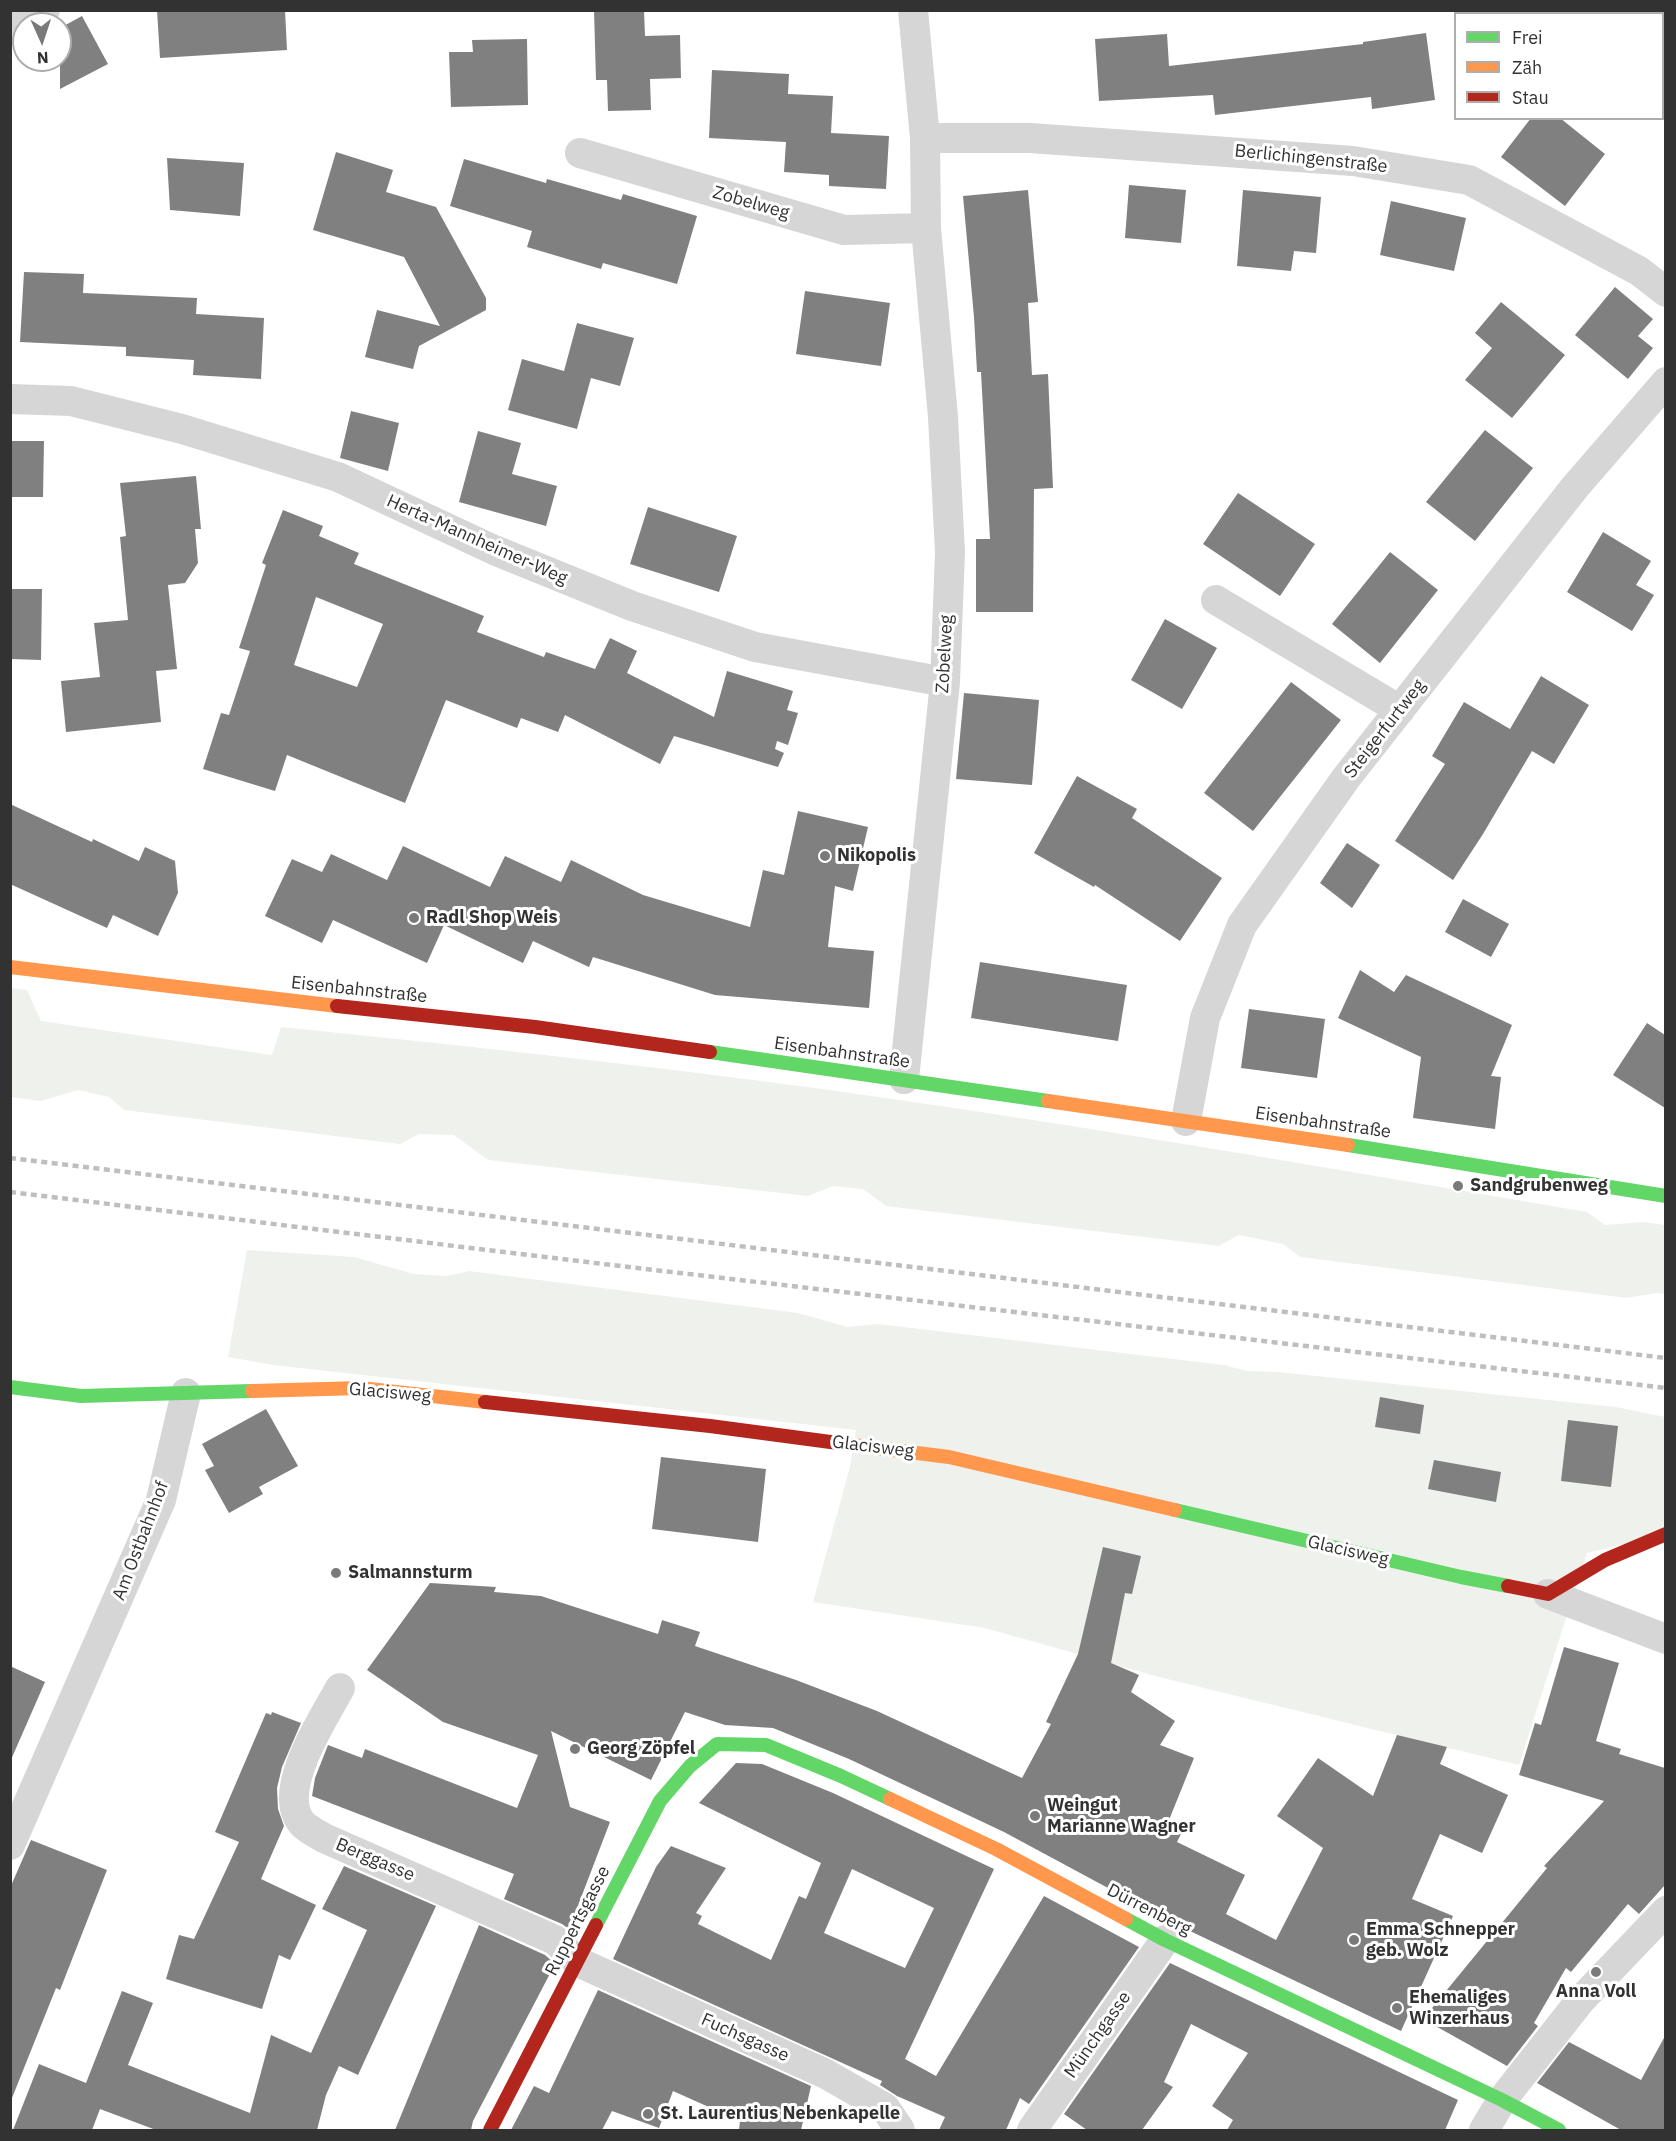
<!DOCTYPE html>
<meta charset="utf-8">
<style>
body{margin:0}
#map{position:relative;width:1676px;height:2141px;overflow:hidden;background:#fff;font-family:"IBM Plex Sans",sans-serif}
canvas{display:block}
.frame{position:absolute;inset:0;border:12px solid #323232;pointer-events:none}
.legend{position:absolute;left:1454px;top:12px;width:210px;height:108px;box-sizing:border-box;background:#fff;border:2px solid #adadad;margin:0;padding:8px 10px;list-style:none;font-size:18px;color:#323232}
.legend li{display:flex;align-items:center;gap:12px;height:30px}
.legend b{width:30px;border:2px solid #adadad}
.north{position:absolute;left:12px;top:12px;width:60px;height:60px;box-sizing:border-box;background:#fff;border:2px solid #adadad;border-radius:50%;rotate:177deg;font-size:16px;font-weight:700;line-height:24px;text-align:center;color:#323232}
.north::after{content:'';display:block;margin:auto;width:21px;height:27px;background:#7a7a7a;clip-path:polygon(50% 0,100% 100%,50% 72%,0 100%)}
</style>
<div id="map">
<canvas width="1676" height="2141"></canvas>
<div class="frame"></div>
<ul class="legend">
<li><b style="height:8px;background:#63d668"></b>Frei</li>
<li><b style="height:8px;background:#ff974d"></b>Zäh</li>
<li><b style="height:8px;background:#b3261e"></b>Stau</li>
</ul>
<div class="north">N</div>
</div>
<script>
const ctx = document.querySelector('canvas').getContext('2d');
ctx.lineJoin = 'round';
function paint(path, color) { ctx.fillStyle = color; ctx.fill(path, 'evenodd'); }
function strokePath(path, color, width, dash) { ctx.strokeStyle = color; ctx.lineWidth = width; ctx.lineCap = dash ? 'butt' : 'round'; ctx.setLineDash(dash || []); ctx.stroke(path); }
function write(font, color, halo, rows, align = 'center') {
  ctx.font = font + ' "IBM Plex Sans",sans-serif'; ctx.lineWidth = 6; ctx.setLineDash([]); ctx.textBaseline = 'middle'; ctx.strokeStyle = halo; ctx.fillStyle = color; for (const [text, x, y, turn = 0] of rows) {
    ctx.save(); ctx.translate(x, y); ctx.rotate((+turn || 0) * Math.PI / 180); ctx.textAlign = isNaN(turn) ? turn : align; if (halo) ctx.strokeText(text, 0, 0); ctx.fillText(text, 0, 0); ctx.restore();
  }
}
paint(new Path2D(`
 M 11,988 L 27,990 L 41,1021 L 272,1055 L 281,1027 C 487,1048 694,1070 900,1100 C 1129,1133 1358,1173 1587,1212 L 1605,1225 L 1643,1222 L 1665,1225 L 1665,1294 L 1657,1293 L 1627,1298 L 1300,1257 L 1283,1244 L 1239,1235 L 1219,1246 L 886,1206 L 863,1189 L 833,1186 L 808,1196 L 488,1160 L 454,1135 L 419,1134 L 400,1144 L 124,1110 L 109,1097 L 78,1090 L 41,1101 L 11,1097 Z
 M 247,1250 L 354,1257 L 414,1274 L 447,1276 L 469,1271 L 798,1313 L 848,1327 L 878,1324 L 1224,1365 L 1247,1371 L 1278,1372 L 1616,1407 L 1665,1417 L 1665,1534 L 1587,1553 L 1519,1765 L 1159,1677 L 985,1628 L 813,1602 L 850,1467 L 856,1430 L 273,1365 L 228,1357 Z`), '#eff2ec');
paint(new Path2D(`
 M 157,10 L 285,10 L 287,50 L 160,58 Z
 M 594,10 L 644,10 L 645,36 L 680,35 L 681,78 L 650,79 L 651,110 L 608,111 L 607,80 L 596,80 Z
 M 82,16 L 108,64 L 60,89 L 60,28 Z
 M 1426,33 L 1435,100 L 1372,109 L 1371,97 L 1215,115 L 1213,95 L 1099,101 L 1095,39 L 1167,34 L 1169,66 L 1363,44 L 1363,42 Z
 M 527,39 L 528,105 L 451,107 L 449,52 L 473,52 L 472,40 Z
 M 712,70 L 789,74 L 788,94 L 833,96 L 831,133 L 889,136 L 886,189 L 829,186 L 829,175 L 784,172 L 786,142 L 709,138 Z
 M 1531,118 L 1560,118 L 1605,154 L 1565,206 L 1501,157 Z
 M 336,152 L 393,170 L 386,192 L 436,207 L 486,298 L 486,310 L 419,346 L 413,369 L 365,357 L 377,310 L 440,326 L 404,257 L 313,230 Z
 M 167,158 L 244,163 L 240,216 L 170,210 Z
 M 464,159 L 546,183 L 547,179 L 621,200 L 623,194 L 697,216 L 677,284 L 603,263 L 601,269 L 527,247 L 532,231 L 450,206 Z
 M 1129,185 L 1186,190 L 1181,243 L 1125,238 Z
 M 1028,190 L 1038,302 L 1028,303 L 1032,375 L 1048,374 L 1053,488 L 1034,489 L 1033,612 L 976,612 L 976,539 L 990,539 L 981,372 L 977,372 L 974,317 L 963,196 Z
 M 1243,190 L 1321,197 L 1316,253 L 1294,251 L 1291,271 L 1237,266 Z
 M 1391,201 L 1466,218 L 1454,271 L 1380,255 Z
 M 24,272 L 84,274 L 83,293 L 197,298 L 196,314 L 264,318 L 261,379 L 193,375 L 194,360 L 126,356 L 126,347 L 20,342 Z
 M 1615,287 L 1653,319 L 1638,336 L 1653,348 L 1628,379 L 1575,335 Z
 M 805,291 L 890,303 L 881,366 L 796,354 Z
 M 1501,302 L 1565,355 L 1512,418 L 1465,380 L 1492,348 L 1475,333 Z
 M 577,323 L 634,338 L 620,386 L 591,378 L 577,429 L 508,410 L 522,359 L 564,371 Z
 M 351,411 L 399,423 L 388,471 L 340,458 Z
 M 1485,430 L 1533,468 L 1475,541 L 1426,502 Z
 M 478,431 L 521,443 L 512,474 L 557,486 L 546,526 L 459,502 Z
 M 10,441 L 44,441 L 43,497 L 10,497 Z
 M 196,476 L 201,529 L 195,529 L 198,563 L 185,583 L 168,585 L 177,669 L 156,671 L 161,722 L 66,732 L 61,681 L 100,677 L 94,623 L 128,620 L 120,537 L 126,536 L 120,483 Z
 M 1238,493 L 1315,544 L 1280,596 L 1203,544 Z
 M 648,507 L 737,536 L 719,592 L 630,564 Z
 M 283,510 L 323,526 L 319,536 L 359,553 L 354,564 L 484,616 L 477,632 L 544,657 L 546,652 L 595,669 L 610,638 L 637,651 L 627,673 L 714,717 L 727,671 L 793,691 L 787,710 L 798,713 L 788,745 L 777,741 L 775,749 L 784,753 L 778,767 L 674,736 L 660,764 L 565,715 L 558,732 L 521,718 L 517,728 L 446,700 L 405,803 L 287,755 L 275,791 L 203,769 L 221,713 L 229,715 L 250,651 L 239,648 L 266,565 L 262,563 ZM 316,597 L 383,624 L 357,687 L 294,665 Z
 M 1603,532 L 1651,561 L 1636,585 L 1654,595 L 1632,631 L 1567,592 Z
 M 1390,552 L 1438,590 L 1380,663 L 1332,624 Z
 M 10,589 L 42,589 L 41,660 L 10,659 Z
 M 1165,619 L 1217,648 L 1182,709 L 1131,680 Z
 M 1541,676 L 1589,705 L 1554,764 L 1532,751 L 1483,834 L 1453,880 L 1395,841 L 1445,764 L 1432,756 L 1464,702 L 1510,729 Z
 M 1291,682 L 1341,720 L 1253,831 L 1204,793 Z
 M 964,693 L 1039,700 L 1032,785 L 956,779 Z
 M 1077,776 L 1137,809 L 1132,818 L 1222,878 L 1180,941 L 1095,885 L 1094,887 L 1034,853 Z
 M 10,804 L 92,842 L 93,839 L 139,861 L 145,847 L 175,861 L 178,893 L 158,936 L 113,915 L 107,928 L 10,884 Z
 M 798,811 L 868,827 L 853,891 L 835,886 L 828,947 L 874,951 L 869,1008 L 715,995 L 593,957 L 589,967 L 533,941 L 523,963 L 444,925 L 427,963 L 333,920 L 322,943 L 265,916 L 292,859 L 322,872 L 331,854 L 387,880 L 403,846 L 490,887 L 505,856 L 561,882 L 571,860 L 643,895 L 750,927 L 763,870 L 784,875 Z
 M 1347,843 L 1380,865 L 1352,908 L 1320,883 Z
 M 1463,899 L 1509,924 L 1491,957 L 1445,932 Z
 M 980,962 L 1127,985 L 1118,1041 L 971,1018 Z
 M 1360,970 L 1394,992 L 1406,975 L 1512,1025 L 1491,1076 L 1501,1077 L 1495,1129 L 1413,1118 L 1421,1057 L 1338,1018 Z
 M 1249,1009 L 1325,1019 L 1317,1078 L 1241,1068 Z
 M 1647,1023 L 1665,1035 L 1665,1108 L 1613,1075 Z
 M 1380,1397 L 1424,1405 L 1420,1434 L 1375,1427 Z
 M 266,1409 L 298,1466 L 259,1487 L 263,1494 L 229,1513 L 205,1470 L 214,1466 L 202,1444 Z
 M 1568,1420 L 1618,1426 L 1611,1487 L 1561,1481 Z
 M 661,1457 L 766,1469 L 758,1542 L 652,1529 Z
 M 1434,1460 L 1501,1472 L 1496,1502 L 1428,1489 Z
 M 1103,1547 L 1141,1556 L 1132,1594 L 1125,1593 L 1111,1663 L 1139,1675 L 1131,1692 L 1175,1721 L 1160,1745 L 1194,1758 L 1167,1825 L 1182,1832 L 1177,1842 L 1245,1875 L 1226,1914 L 1276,1940 L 1323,1848 L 1277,1816 L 1318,1758 L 1373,1796 L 1397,1735 L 1447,1747 L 1440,1764 L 1508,1795 L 1482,1853 L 1440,1834 L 1412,1899 L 1453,1916 L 1401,2031 L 1173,1923 L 1004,1832 L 849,1759 L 773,1728 L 725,1725 L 685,1712 L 651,1780 L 551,1731 L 570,1807 L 610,1822 L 569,1929 L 562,1924 L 504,1899 L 514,1874 L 312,1796 L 315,1778 L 328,1745 L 362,1758 L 365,1749 L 517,1808 L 538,1755 L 443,1722 L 367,1670 L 430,1583 L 496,1587 L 494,1592 L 541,1596 L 658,1634 L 662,1620 L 700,1632 L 695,1646 L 796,1680 L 877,1711 L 1022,1778 L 1051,1724 L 1046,1722 L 1078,1654 Z
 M 1564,1647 L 1619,1663 L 1596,1741 L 1621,1749 L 1619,1754 L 1665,1768 L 1665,1885 L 1639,1914 L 1628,1904 L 1571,1972 L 1566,1968 L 1534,2023 L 1538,2026 L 1507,2066 L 1423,2019 L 1547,1868 L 1544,1866 L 1604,1801 L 1519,1775 L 1535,1723 L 1541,1725 Z
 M 10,1666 L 45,1682 L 10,1762 Z
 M 272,1712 L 301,1723 L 282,1767 L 277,1788 L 278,1809 L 284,1826 L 261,1879 L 316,1905 L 290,1960 L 279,1955 L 262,2009 L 166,1979 L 179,1935 L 194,1939 L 239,1842 L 215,1832 L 266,1713 L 271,1715 Z
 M 736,1763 L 762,1764 L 833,1793 L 994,1869 L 905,2059 L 936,2076 L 1044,1896 L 1139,1947 L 1029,2104 L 1020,2098 L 1006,2130 L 939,2130 L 945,2117 L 897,2096 L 880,2085 L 882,2081 L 613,1959 L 656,1867 L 671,1846 L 726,1868 L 696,1913 L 702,1916 L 698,1924 L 771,1960 L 799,1896 L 806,1899 L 821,1863 L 699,1803 ZM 852,1869 L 934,1908 L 905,1968 L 824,1933 Z
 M 31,1840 L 107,1870 L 60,1990 L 56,1988 L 12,2098 L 10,2098 L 10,1888 Z
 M 344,1866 L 436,1906 L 358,2075 L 339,2066 L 326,2095 L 317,2130 L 156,2130 L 100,2109 L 92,2130 L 13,2130 L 39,2064 L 86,2083 L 122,1991 L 153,2003 L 128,2065 L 250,2113 L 271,2035 L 311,2053 L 367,1930 L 322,1909 Z
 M 479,1925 L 545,1955 L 555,1964 L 473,2121 L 471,2130 L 395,2130 Z
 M 1170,1963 L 1458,2100 L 1445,2130 L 1227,2130 L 1233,2120 L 1212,2106 L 1248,2053 L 1191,2024 L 1164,2082 L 1173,2087 L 1142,2130 L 1087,2130 L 1064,2114 Z
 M 598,1990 L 811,2086 L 801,2130 L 739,2130 L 740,2121 L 673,2091 L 659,2128 L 612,2111 L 602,2130 L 511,2130 L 534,2086 L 549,2093 Z
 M 1665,2036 L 1665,2130 L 1621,2130 L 1537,2083 L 1569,2042 L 1641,2080 Z`), '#808080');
strokePath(new Path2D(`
 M 10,28 L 45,10
 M 925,138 L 1030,138 L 1353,161 L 1469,180 L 1639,271 L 1666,292
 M 580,153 L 844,230 L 926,228
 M 10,399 L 71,401 L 182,429 L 338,477 L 494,550 L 632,606 L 755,647 L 945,682
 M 1216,600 L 1400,710
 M 904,1079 L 945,682 L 950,552 L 943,417 L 926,228 L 925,138 L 913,10
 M 1186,1121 L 1205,1018 L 1242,925 L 1346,778 L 1575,487 L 1666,382
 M 1548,1594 L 1666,1639
 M 340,1688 C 324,1718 276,1789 301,1822 C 306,1829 318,1834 324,1838 L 555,1940 L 578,1962 L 826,2074 L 885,2108 L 900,2130
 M 10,1845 L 161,1500 L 186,1393
 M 1032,2130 L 1165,1940
 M 1484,2130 L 1502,2100 L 1580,2001 L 1666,1911`), '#d6d6d6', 30);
strokePath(new Path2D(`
 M 710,1052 L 1048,1101
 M 1348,1145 L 1666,1196
 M 10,1387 L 81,1396 L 252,1391
 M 1175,1510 L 1461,1577 L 1508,1586
 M 1126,1919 L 1165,1940 L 1502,2100 L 1559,2130
 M 596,1925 L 660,1801 L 690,1766 L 717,1744 L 766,1745 L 841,1776 L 890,1799`), '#63d668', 14);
strokePath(new Path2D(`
 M 10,967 L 337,1006
 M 1048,1101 L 1348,1145
 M 252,1391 L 361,1388 L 485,1402
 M 853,1445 L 949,1457 L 1175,1510
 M 890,1799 L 996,1849 L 1126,1919`), '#ff974d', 14);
strokePath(new Path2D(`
 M 337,1006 L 535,1027 L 710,1052
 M 485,1402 L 710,1426 L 853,1445
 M 1508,1586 L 1548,1594 L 1605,1560 L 1666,1534
 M 490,2130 L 596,1925`), '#b3261e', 14);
strokePath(new Path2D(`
 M 10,1158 L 1666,1358
 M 10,1192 L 603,1264 L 1666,1388`), '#bebebe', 4.5, [6, 4.5]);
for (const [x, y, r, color] of [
 [825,856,6,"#7a7a7a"],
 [414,918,6,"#7a7a7a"],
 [1458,1186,6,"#7a7a7a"],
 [336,1573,6,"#7a7a7a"],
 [575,1749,6,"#7a7a7a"],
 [1035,1816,6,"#7a7a7a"],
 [1354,1940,6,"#7a7a7a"],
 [1596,1972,6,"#7a7a7a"],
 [1397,2008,6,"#7a7a7a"],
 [648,2114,6,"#7a7a7a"]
]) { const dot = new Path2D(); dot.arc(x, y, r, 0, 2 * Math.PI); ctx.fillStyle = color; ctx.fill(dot); strokePath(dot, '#fff', 2); }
write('18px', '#323232', '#fff', [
 ["Berlichingenstraße",1311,159,6],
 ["Zobelweg",751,203,16],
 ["Herta-Mannheimer-Weg",477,540,24],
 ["Zobelweg",945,654,-87],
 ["Steigerfurtweg",1385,729,-52],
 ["Eisenbahnstraße",359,990,6],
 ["Eisenbahnstraße",842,1053,8],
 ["Eisenbahnstraße",1323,1123,8],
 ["Glacisweg",390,1393,5],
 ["Glacisweg",873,1447,7],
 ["Am Ostbahnhof",141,1541,-69],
 ["Glacisweg",1348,1551,13],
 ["Berggasse",375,1860,23],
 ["Dürrenberg",1149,1910,27],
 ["Ruppertsgasse",578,1921,-63],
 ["Münchgasse",1098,2035,-55],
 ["Fuchsgasse",745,2038,24]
]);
write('bold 18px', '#323232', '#fff', [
 ["Nikopolis",837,856],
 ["Radl Shop Weis",426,918],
 ["Sandgrubenweg",1470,1186],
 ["Salmannsturm",348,1573],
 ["Georg Zöpfel",587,1749],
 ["Weingut",1047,1806],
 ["Marianne Wagner",1047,1827],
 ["Emma Schnepper",1366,1930],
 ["geb. Wolz",1366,1951],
 ["Anna Voll",1596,1992,"center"],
 ["Ehemaliges",1409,1998],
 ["Winzerhaus",1409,2019],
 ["St. Laurentius Nebenkapelle",660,2114]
], 'left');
</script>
